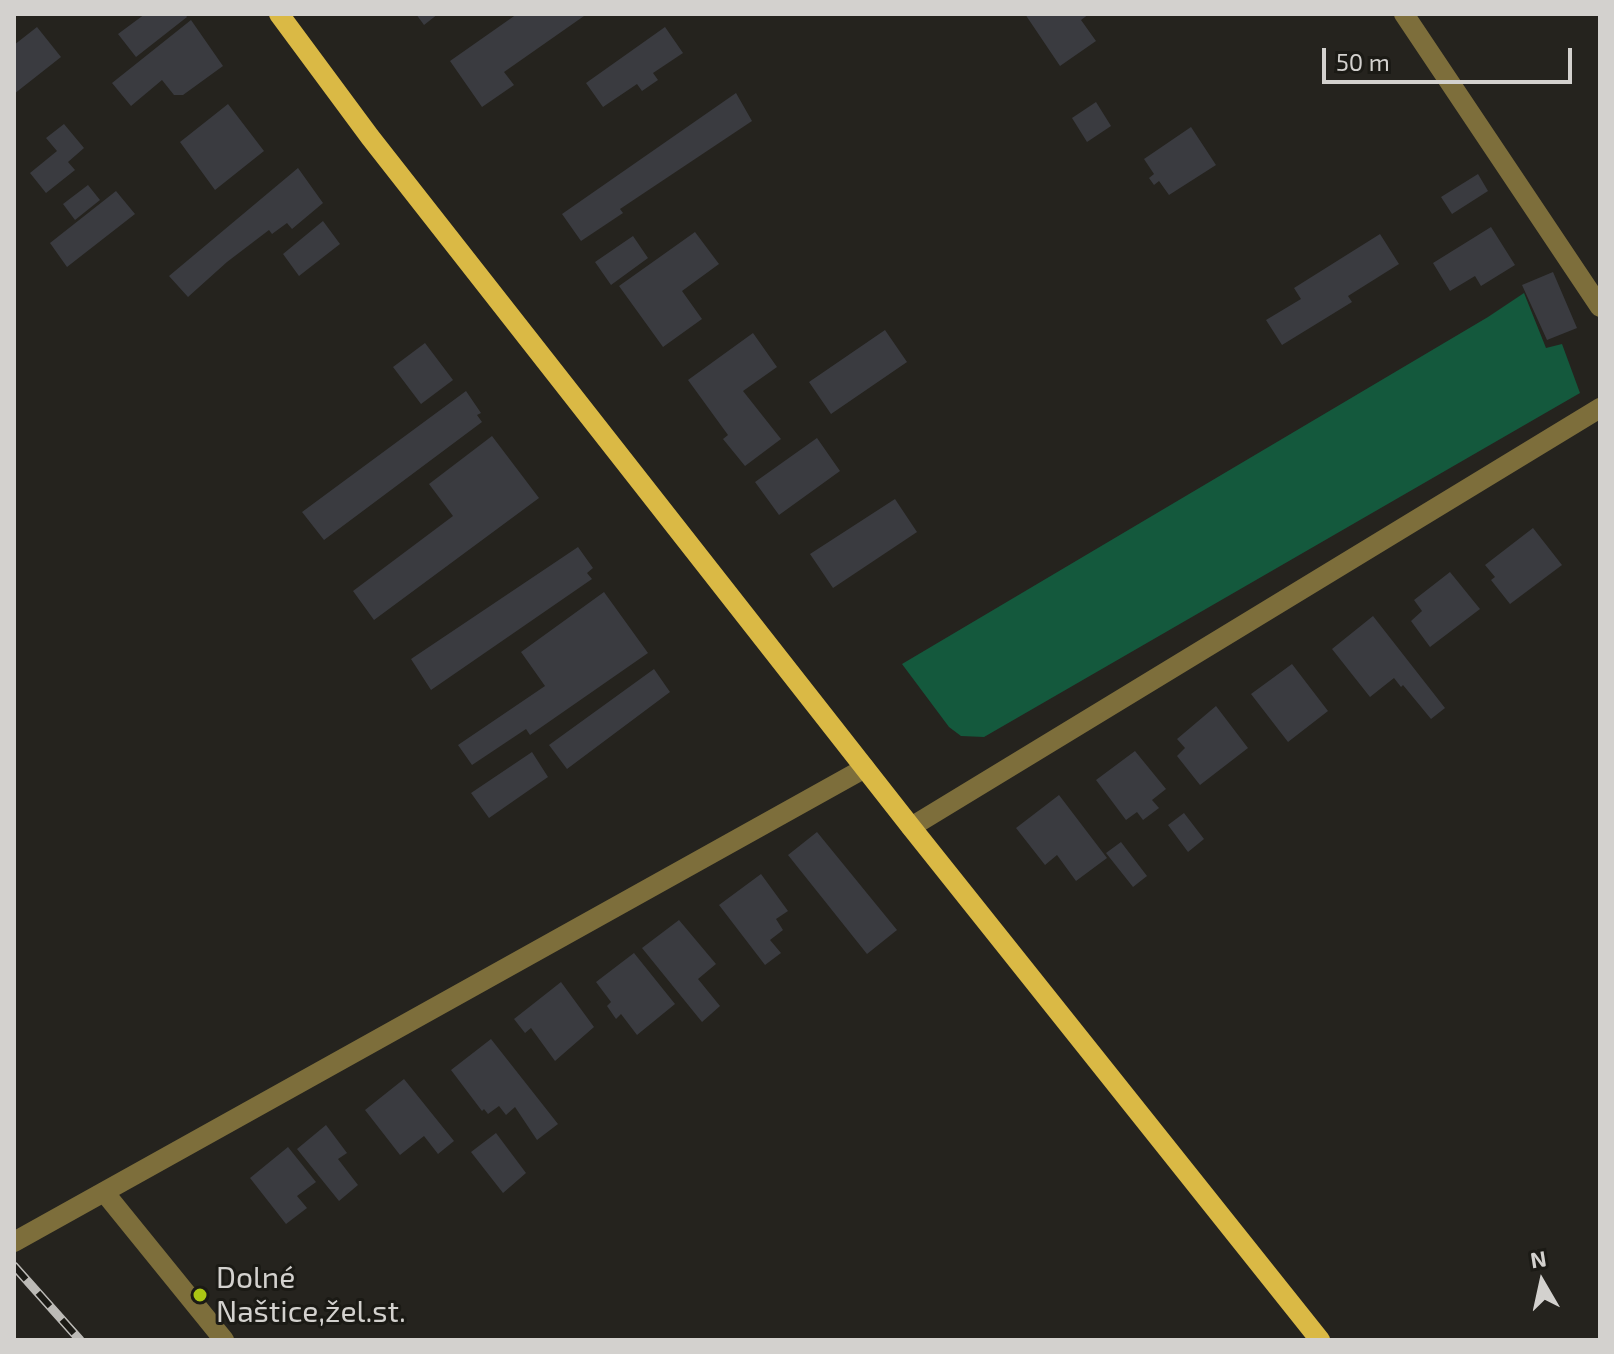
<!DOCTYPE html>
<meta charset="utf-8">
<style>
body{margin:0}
#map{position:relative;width:1614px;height:1354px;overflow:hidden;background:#25231e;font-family:"Exo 2",sans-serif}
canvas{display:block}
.frame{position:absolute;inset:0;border:16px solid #d3d1ce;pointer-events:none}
.north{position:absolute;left:1502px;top:1242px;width:80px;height:80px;-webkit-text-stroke:6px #1b1a15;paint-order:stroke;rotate:351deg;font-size:22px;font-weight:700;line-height:32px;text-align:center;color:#d3d1ce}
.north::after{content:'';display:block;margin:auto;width:28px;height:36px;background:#d3d1ce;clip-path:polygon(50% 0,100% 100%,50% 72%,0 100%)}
.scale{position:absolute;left:1322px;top:48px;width:250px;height:36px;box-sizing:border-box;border:4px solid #d3d1ce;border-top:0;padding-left:10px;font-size:24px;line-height:28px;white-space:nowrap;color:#d3d1ce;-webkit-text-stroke:6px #1b1a15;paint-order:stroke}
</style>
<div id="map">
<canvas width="1614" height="1354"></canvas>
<div class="frame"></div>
<div class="north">N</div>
<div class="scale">50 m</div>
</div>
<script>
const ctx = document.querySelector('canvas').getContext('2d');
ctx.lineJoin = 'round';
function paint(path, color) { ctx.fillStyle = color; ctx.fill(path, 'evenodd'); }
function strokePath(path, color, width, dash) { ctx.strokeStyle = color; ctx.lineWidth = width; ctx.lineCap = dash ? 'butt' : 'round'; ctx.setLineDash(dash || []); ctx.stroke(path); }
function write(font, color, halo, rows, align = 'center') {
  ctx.font = font + ' "Exo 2",sans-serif'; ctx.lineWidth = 6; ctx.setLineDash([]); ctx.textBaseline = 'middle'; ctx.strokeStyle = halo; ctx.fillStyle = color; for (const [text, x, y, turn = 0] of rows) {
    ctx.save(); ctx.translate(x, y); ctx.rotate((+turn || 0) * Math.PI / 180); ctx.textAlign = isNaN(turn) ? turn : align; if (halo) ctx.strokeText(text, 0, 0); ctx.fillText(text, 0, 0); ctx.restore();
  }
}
paint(new Path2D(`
 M 1524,293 L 1546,348 L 1562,344 L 1580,393 L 984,737 L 961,736 L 949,727 L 902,664 L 1488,317 Z`), '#14593d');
paint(new Path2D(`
 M 145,14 L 185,14 L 187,17 L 136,57 L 118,34 Z
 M 416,14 L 438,14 L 424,25 Z
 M 517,14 L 583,14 L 584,16 L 504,72 L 514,85 L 482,107 L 450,61 Z
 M 1025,14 L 1089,14 L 1081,20 L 1096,41 L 1060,66 Z
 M 191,20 L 223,66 L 183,95 L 174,95 L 162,80 L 131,106 L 112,83 Z
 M 37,27 L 61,57 L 14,94 L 14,45 Z
 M 665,27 L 683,53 L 653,73 L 658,80 L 642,91 L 637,84 L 603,107 L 586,83 Z
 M 736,93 L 752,121 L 620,209 L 623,213 L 581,241 L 562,214 Z
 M 1096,102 L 1111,126 L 1087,142 L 1072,118 Z
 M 228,104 L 264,151 L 215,190 L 180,142 Z
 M 64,124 L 84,148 L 68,162 L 75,170 L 46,193 L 30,173 L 57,151 L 46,138 Z
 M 1191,127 L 1216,165 L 1169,195 L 1159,181 L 1154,185 L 1149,178 L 1154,174 L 1144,159 Z
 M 298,168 L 323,203 L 292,229 L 287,223 L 272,234 L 269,230 L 227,262 L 188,297 L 169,276 Z
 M 1478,174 L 1488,191 L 1452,214 L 1441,197 Z
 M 88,185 L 100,200 L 75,220 L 63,204 Z
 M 116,191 L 135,214 L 67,267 L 50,243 Z
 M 323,221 L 340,244 L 299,276 L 283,254 Z
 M 1491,227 L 1515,265 L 1481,286 L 1475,276 L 1450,291 L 1433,263 Z
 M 695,232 L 719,264 L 682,291 L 702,319 L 663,347 L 619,286 Z
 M 1380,234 L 1399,264 L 1348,296 L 1352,302 L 1282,345 L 1266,320 L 1301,299 L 1294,288 Z
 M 633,236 L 648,258 L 611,285 L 595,262 Z
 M 1553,272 L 1577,328 L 1547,340 L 1522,285 Z
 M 885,330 L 907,362 L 831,414 L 809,382 Z
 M 753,333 L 777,367 L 743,391 L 781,439 L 745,466 L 723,439 L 728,435 L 688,380 Z
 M 425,343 L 453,380 L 421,404 L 393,367 Z
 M 466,391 L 481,413 L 477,415 L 482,422 L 324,540 L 302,512 Z
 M 492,436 L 539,498 L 374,620 L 353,591 L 453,516 L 429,484 Z
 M 817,438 L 840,471 L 779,515 L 755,482 Z
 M 895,499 L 917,532 L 833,588 L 810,554 Z
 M 1533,528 L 1562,565 L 1510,604 L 1491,580 L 1495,577 L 1485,565 Z
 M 578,547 L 593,568 L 587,573 L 592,579 L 431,690 L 411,659 Z
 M 1450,572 L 1480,609 L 1430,647 L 1411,621 L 1422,611 L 1414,600 Z
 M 604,592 L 648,653 L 530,735 L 526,729 L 472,765 L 458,745 L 545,686 L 521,652 Z
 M 1373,616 L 1445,708 L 1431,719 L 1403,685 L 1401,687 L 1394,678 L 1370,697 L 1332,649 Z
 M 1292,664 L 1328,711 L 1288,742 L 1251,694 Z
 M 654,669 L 670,692 L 567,769 L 549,745 Z
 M 1216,706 L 1248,748 L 1200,785 L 1177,756 L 1185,748 L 1177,739 Z
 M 1135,751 L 1166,789 L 1152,800 L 1159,808 L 1143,820 L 1137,812 L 1126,820 L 1096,780 Z
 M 532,752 L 548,777 L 489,818 L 471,793 Z
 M 1059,795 L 1107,858 L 1076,881 L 1057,855 L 1045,865 L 1016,828 Z
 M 1184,813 L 1204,839 L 1188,852 L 1168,825 Z
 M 817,832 L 897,930 L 867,954 L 788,855 Z
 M 1121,842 L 1147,876 L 1133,887 L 1106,853 Z
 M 761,874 L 788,911 L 776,919 L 783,930 L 770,940 L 781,953 L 765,965 L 719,905 Z
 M 679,920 L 716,964 L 698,979 L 720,1006 L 702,1022 L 642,948 Z
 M 634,953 L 675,1004 L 637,1035 L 621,1014 L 616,1019 L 607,1006 L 611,1002 L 596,982 Z
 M 561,982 L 594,1027 L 555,1061 L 531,1028 L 525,1033 L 514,1019 Z
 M 491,1039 L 558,1124 L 537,1140 L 515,1107 L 506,1115 L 499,1106 L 488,1114 L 484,1109 L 482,1111 L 451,1070 Z
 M 404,1079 L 454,1141 L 438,1154 L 424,1136 L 400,1155 L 365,1110 Z
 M 326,1125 L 347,1153 L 338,1159 L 358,1185 L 339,1201 L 297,1149 Z
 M 496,1133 L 526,1173 L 503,1193 L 471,1152 Z
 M 288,1147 L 316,1182 L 297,1196 L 307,1208 L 286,1224 L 250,1178 Z`), '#3a3b40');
strokePath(new Path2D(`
 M 1404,14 L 1600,307
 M 911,827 L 1600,408
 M 104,1192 L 224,1340
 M 14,1242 L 865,768`), '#7d6e3b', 20);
strokePath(new Path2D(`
 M 279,14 L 370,137 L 911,827 L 1320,1340`), '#dab945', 20);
const rail = new Path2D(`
 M 14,1266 L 80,1340`);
strokePath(rail, '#bcbab6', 9);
strokePath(rail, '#1b1a15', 6, [18]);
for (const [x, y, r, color] of [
 [200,1295,8,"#abc614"]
]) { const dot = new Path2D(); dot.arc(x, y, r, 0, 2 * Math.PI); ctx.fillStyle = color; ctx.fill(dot); strokePath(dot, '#1b1a15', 3); }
write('30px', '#d3d1ce', '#1b1a15', [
 ["Dolné",216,1278],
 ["Naštice,žel.st.",216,1312]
], 'left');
</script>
